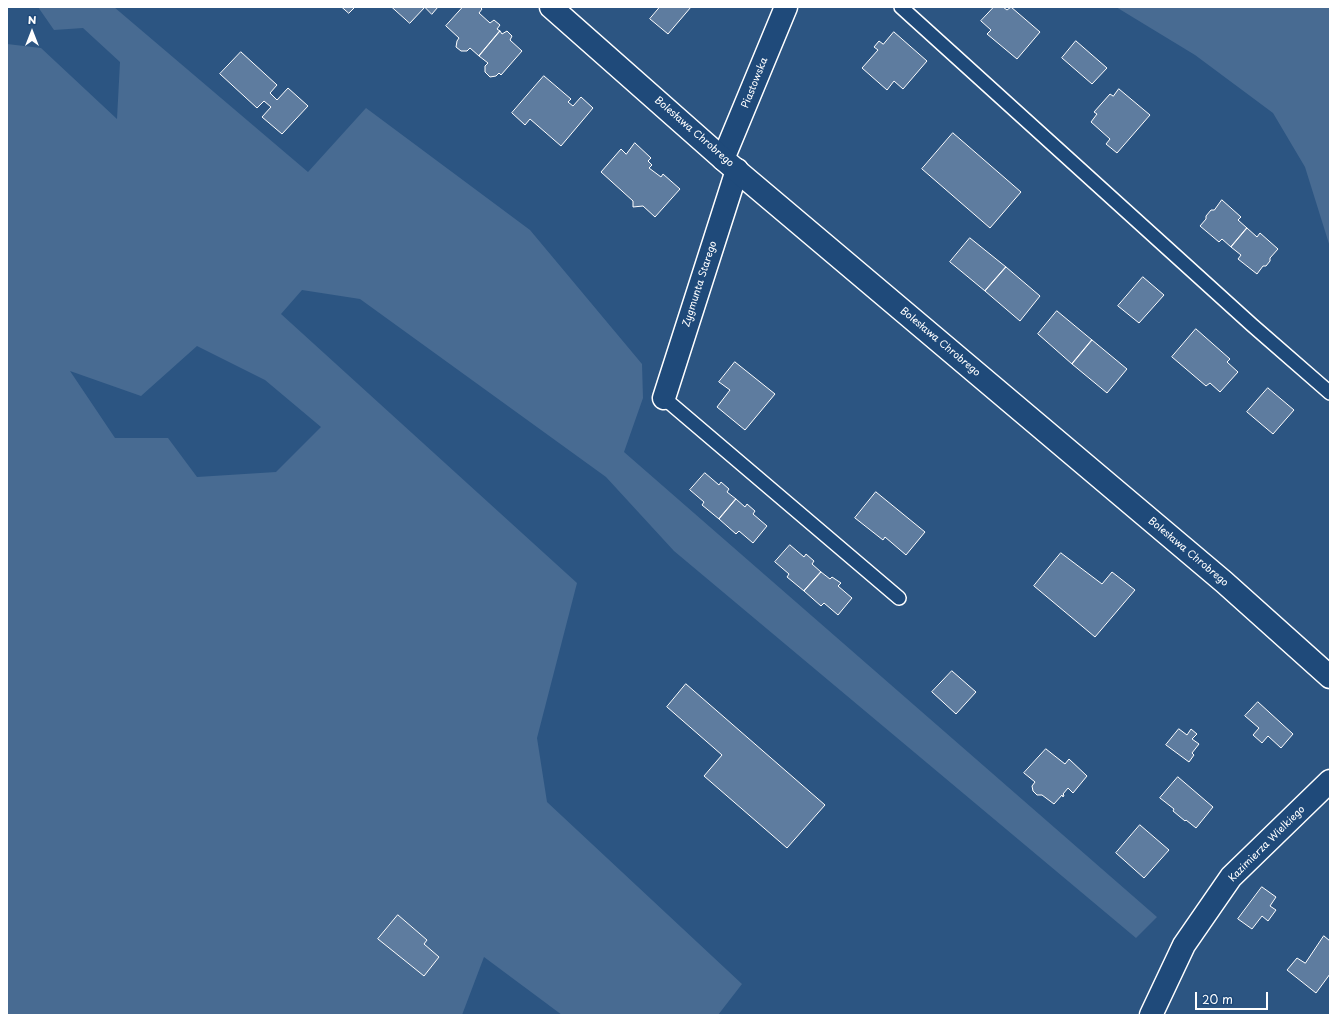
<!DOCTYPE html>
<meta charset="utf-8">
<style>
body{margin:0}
#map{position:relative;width:1337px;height:1022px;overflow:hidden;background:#2c5582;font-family:"Playpen Sans",sans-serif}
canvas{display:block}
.frame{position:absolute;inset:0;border:8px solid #fff;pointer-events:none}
.north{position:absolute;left:12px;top:12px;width:40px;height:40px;-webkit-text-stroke:3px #1f4a7a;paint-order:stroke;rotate:0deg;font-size:11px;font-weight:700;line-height:16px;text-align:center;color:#fff}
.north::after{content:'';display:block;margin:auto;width:14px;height:18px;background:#fff;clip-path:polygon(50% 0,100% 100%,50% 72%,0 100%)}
.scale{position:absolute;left:1195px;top:992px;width:73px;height:18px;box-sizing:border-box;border:2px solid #fff;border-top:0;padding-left:5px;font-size:12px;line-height:14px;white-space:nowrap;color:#fff;-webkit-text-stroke:3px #1f4a7a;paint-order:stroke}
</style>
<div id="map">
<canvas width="1337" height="1022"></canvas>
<div class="frame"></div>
<div class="north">N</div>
<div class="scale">20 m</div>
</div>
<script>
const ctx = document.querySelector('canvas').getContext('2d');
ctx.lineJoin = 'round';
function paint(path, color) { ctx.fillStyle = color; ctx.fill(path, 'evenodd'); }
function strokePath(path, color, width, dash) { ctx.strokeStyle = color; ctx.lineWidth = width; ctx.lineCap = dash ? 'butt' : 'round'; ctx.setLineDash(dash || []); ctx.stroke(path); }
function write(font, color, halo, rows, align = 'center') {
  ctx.font = font + ' "Playpen Sans",sans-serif'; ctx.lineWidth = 3; ctx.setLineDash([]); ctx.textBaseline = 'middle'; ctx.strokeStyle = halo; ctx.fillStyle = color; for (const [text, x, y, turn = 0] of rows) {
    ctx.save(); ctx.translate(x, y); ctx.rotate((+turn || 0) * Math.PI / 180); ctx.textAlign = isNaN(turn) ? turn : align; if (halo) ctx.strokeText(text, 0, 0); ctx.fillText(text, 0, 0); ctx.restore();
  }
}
paint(new Path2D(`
 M 38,7 L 114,7 L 308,172 L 366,108 L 530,230 L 642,364 L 643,398 L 624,452 L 1157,917 L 1136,938 L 674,551 L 606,477 L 360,299 L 302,290 L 281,314 L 577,583 L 537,738 L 547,802 L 742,984 L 718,1015 L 562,1015 L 484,957 L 462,1015 L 7,1015 L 7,44 L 41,48 L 117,119 L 120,62 L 83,28 L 54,30 ZM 197,346 L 265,380 L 321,427 L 276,472 L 197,477 L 168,438 L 115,438 L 70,371 L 141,396 Z
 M 1116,7 L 1330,7 L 1330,247 L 1305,167 L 1273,113 L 1195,55 Z`), '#486b92');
const building = new Path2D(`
 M 342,7 L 355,7 L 349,13 Z
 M 392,7 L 425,7 L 410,23 Z
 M 425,7 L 438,7 L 432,14 Z
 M 463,7 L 480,7 L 482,9 L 479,13 L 490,23 L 494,20 L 500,25 L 497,29 L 500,31 L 479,56 L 470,48 L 467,51 L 461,51 L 456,47 L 457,41 L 459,38 L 446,26 Z
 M 660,7 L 691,7 L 668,34 L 650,19 Z
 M 994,7 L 1003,7 L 1007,10 L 1011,7 L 1040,32 L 1017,59 L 987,34 L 991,30 L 981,21 Z
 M 500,31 L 502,34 L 507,31 L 512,36 L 510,40 L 522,51 L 501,75 L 499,73 L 496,76 L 490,77 L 485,72 L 485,66 L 488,63 L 479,56 Z
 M 894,32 L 927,61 L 903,89 L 894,81 L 887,90 L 862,68 L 878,50 L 874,47 L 879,41 L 883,44 Z
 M 1076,41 L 1107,68 L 1092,84 L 1062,58 Z
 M 241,52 L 277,85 L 270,93 L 277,100 L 288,88 L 308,106 L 282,134 L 262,117 L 271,107 L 264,101 L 257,108 L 220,74 Z
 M 544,76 L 571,99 L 568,102 L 573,106 L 581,97 L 593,108 L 561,146 L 530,119 L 525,125 L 512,113 Z
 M 1119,89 L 1150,115 L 1117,153 L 1106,144 L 1110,139 L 1091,122 L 1097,114 L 1094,112 L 1110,94 L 1113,96 Z
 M 953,133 L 1021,192 L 990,228 L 922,169 Z
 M 635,143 L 651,158 L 648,161 L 652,165 L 649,168 L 661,177 L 663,174 L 680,189 L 655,217 L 643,206 L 633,207 L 633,201 L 601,172 L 621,149 L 626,154 Z
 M 1222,200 L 1241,217 L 1238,220 L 1247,228 L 1231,247 L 1222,239 L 1219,242 L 1200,226 L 1206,219 L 1206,216 L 1211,210 L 1214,210 Z
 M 1247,228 L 1257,237 L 1260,233 L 1278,249 L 1270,258 L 1270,261 L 1266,266 L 1263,266 L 1257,274 L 1238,259 L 1241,255 L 1231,247 Z
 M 970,238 L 1006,267 L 985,291 L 950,262 Z
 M 1006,267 L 1040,296 L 1020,321 L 985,291 Z
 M 1143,277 L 1164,295 L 1139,323 L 1118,306 Z
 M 1057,311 L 1092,340 L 1072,364 L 1038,334 Z
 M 1196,329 L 1230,359 L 1227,362 L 1238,372 L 1220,392 L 1210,383 L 1206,386 L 1172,357 Z
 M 1092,340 L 1127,369 L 1107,393 L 1072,364 Z
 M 735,362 L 775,394 L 745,430 L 717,407 L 730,390 L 719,382 Z
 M 1268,388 L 1294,410 L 1273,434 L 1247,412 Z
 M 705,473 L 719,485 L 721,482 L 729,489 L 727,492 L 736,499 L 719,519 L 702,505 L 704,502 L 690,490 Z
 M 876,492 L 925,532 L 906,555 L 885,537 L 883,540 L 855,518 Z
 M 736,499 L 745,507 L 747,504 L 755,511 L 753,514 L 767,526 L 753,543 L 739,531 L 736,534 L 719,519 Z
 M 790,545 L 804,557 L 806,554 L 814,561 L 812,564 L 821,572 L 804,591 L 787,577 L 789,574 L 775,562 Z
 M 1061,553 L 1102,584 L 1112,572 L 1135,590 L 1095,637 L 1034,586 Z
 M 821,572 L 830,579 L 832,577 L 841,583 L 838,586 L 852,598 L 838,615 L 824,603 L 821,606 L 804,591 Z
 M 952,671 L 976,692 L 956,714 L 932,692 Z
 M 686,684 L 825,805 L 787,848 L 704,776 L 722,755 L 667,707 Z
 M 1258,702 L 1293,734 L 1281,748 L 1268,736 L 1262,743 L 1253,735 L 1259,728 L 1245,716 Z
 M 1179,729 L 1187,735 L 1191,729 L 1197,734 L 1192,739 L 1199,744 L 1192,753 L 1194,755 L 1189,762 L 1166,745 Z
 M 1046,749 L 1065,764 L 1069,759 L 1087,776 L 1073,793 L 1068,788 L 1063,794 L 1064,795 L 1063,797 L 1062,795 L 1054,804 L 1042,795 L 1037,795 L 1033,791 L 1032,786 L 1035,782 L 1024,773 Z
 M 1178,777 L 1213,807 L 1196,828 L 1186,820 L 1185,821 L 1173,811 L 1174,809 L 1160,798 Z
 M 1140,825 L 1169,850 L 1144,878 L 1116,853 Z
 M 1262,887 L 1276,897 L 1270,906 L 1276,910 L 1268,921 L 1262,916 L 1252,929 L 1238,919 Z
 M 398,915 L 427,940 L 424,944 L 439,957 L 424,976 L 378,939 Z
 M 1324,936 L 1330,941 L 1330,974 L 1316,993 L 1287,970 L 1297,958 L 1305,963 Z`);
paint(building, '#5e7c9f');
strokePath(building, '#fff', 1);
const lane = new Path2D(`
 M 901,7 L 1252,325 L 1330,393
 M 664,398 L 899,598`);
const street = new Path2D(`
 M 723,159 L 786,7
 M 664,398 L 737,170`);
const secondary = new Path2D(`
 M 551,7 L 723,159 L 1224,582 L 1330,677
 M 1151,1015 L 1184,945 L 1231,877 L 1330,781`);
strokePath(lane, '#fff', 16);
strokePath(street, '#fff', 25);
strokePath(secondary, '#fff', 25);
strokePath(lane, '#1f4a7a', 13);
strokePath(street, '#1f4a7a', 22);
strokePath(secondary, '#1f4a7a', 22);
write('10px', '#fff', '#1f4a7a', [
 ["Piastowska",755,83,-68],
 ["Bolesława Chrobrego",694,132,41],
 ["Zygmunta Starego",700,284,-72],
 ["Bolesława Chrobrego",940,342,40],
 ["Bolesława Chrobrego",1188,552,40],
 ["Kazimierza Wielkiego",1267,844,-45]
]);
</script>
